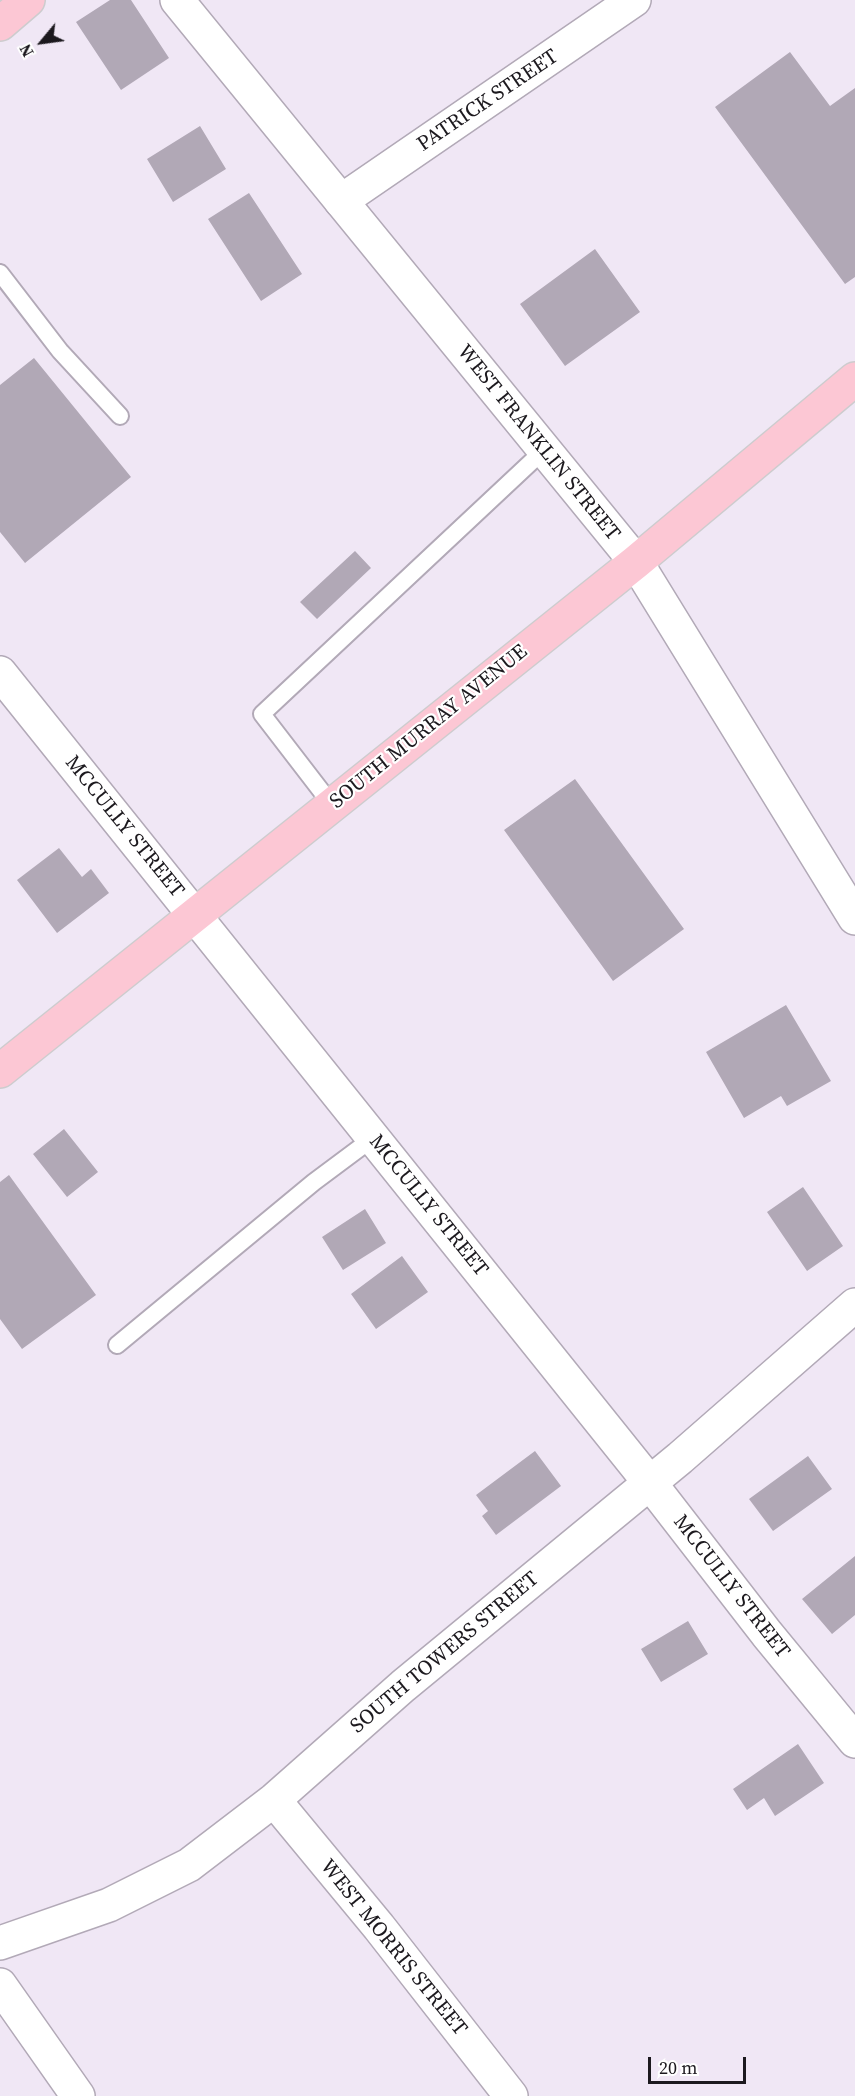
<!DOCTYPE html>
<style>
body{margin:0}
#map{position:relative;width:855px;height:2096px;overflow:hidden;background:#f0e7f5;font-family:"Source Serif 4",serif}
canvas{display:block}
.north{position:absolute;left:12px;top:12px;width:60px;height:60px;-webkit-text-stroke:4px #fff;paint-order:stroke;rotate:241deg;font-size:16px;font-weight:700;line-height:24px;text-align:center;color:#1c191e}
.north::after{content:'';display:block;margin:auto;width:21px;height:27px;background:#1c191e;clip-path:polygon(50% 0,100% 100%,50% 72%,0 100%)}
.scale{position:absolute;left:648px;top:2057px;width:98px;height:27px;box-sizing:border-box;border:3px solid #1c191e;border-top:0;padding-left:8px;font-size:18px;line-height:21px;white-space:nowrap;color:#1c191e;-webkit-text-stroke:4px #fff;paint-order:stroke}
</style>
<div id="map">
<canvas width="855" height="2096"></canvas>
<div class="north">N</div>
<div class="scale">20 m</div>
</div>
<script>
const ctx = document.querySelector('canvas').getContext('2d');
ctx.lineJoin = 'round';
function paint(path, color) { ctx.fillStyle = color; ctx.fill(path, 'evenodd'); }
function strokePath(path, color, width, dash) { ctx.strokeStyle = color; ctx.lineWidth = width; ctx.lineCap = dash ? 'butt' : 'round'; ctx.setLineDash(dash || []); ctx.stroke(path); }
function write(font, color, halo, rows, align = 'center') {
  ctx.font = font + ' "Source Serif 4",serif'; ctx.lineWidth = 4.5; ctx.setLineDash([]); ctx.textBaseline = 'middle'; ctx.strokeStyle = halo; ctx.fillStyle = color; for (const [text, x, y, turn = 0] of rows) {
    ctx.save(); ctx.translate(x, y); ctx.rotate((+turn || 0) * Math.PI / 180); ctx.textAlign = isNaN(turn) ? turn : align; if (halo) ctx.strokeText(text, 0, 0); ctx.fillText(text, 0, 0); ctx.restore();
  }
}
paint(new Path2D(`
 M 110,0 L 131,0 L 169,58 L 121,90 L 76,22 Z
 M 790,52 L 830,106 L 855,88 L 855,277 L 845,284 L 715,107 Z
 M 200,126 L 226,169 L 173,202 L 147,159 Z
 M 249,193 L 302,274 L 261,301 L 208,219 Z
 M 595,249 L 640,312 L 565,366 L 520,304 Z
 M 34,358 L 131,477 L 25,563 L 0,532 L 0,385 Z
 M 355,551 L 371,568 L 317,619 L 300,602 Z
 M 575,779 L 684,929 L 613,981 L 504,830 Z
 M 59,848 L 82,877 L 91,869 L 109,893 L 57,933 L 17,880 Z
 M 786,1005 L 831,1081 L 787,1106 L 781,1096 L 744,1118 L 706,1052 Z
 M 64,1129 L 98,1172 L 67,1197 L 33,1154 Z
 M 9,1175 L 96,1295 L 22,1349 L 0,1319 L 0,1182 Z
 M 803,1187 L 843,1246 L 807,1271 L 767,1212 Z
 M 365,1209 L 386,1243 L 343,1270 L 322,1237 Z
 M 402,1256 L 428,1292 L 376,1329 L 351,1294 Z
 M 535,1451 L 561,1486 L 496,1535 L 482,1516 L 488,1511 L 476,1495 Z
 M 808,1456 L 832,1489 L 773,1531 L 749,1499 Z
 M 855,1556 L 855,1615 L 832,1634 L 802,1599 Z
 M 688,1621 L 708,1654 L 661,1682 L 641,1649 Z
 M 798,1744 L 824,1783 L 775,1816 L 764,1798 L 747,1810 L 733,1789 Z`), '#b1a8b6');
const service = new Path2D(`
 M 0,273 L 60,351 L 120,416
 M 332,805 L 262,714 L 544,450
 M 117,1345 L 314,1182 L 373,1138`);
const minor = new Path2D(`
 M 341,201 L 634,0
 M 0,673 L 650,1483 L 767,1634 L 855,1741
 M 274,1800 L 379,1927 L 511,2096
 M 0,1943 L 109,1905 L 189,1865 L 274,1800 L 403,1686 L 680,1458 L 855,1305
 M 0,1985 L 78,2096`);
const tertiary = new Path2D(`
 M 177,0 L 636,562 L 855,918`);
const primary = new Path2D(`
 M 0,24 L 28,0
 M 0,1071 L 636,562 L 855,379`);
strokePath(service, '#b2a9b7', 20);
strokePath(minor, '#b2a9b7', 36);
strokePath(tertiary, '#b2a9b7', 36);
strokePath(primary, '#cdccce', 36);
strokePath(service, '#fff', 16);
strokePath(minor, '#fff', 33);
strokePath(tertiary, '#fff', 33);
strokePath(primary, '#fcc7d4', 33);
write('21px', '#1c191e', '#fff', [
 ["PATRICK STREET",488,101,-34],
 ["WEST FRANKLIN STREET",538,443,51],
 ["SOUTH MURRAY AVENUE",429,727,-39],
 ["MCCULLY STREET",124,827,51],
 ["MCCULLY STREET",428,1206,51],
 ["MCCULLY STREET",731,1587,52],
 ["SOUTH TOWERS STREET",445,1653,-40],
 ["WEST MORRIS STREET",393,1948,51]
]);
</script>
